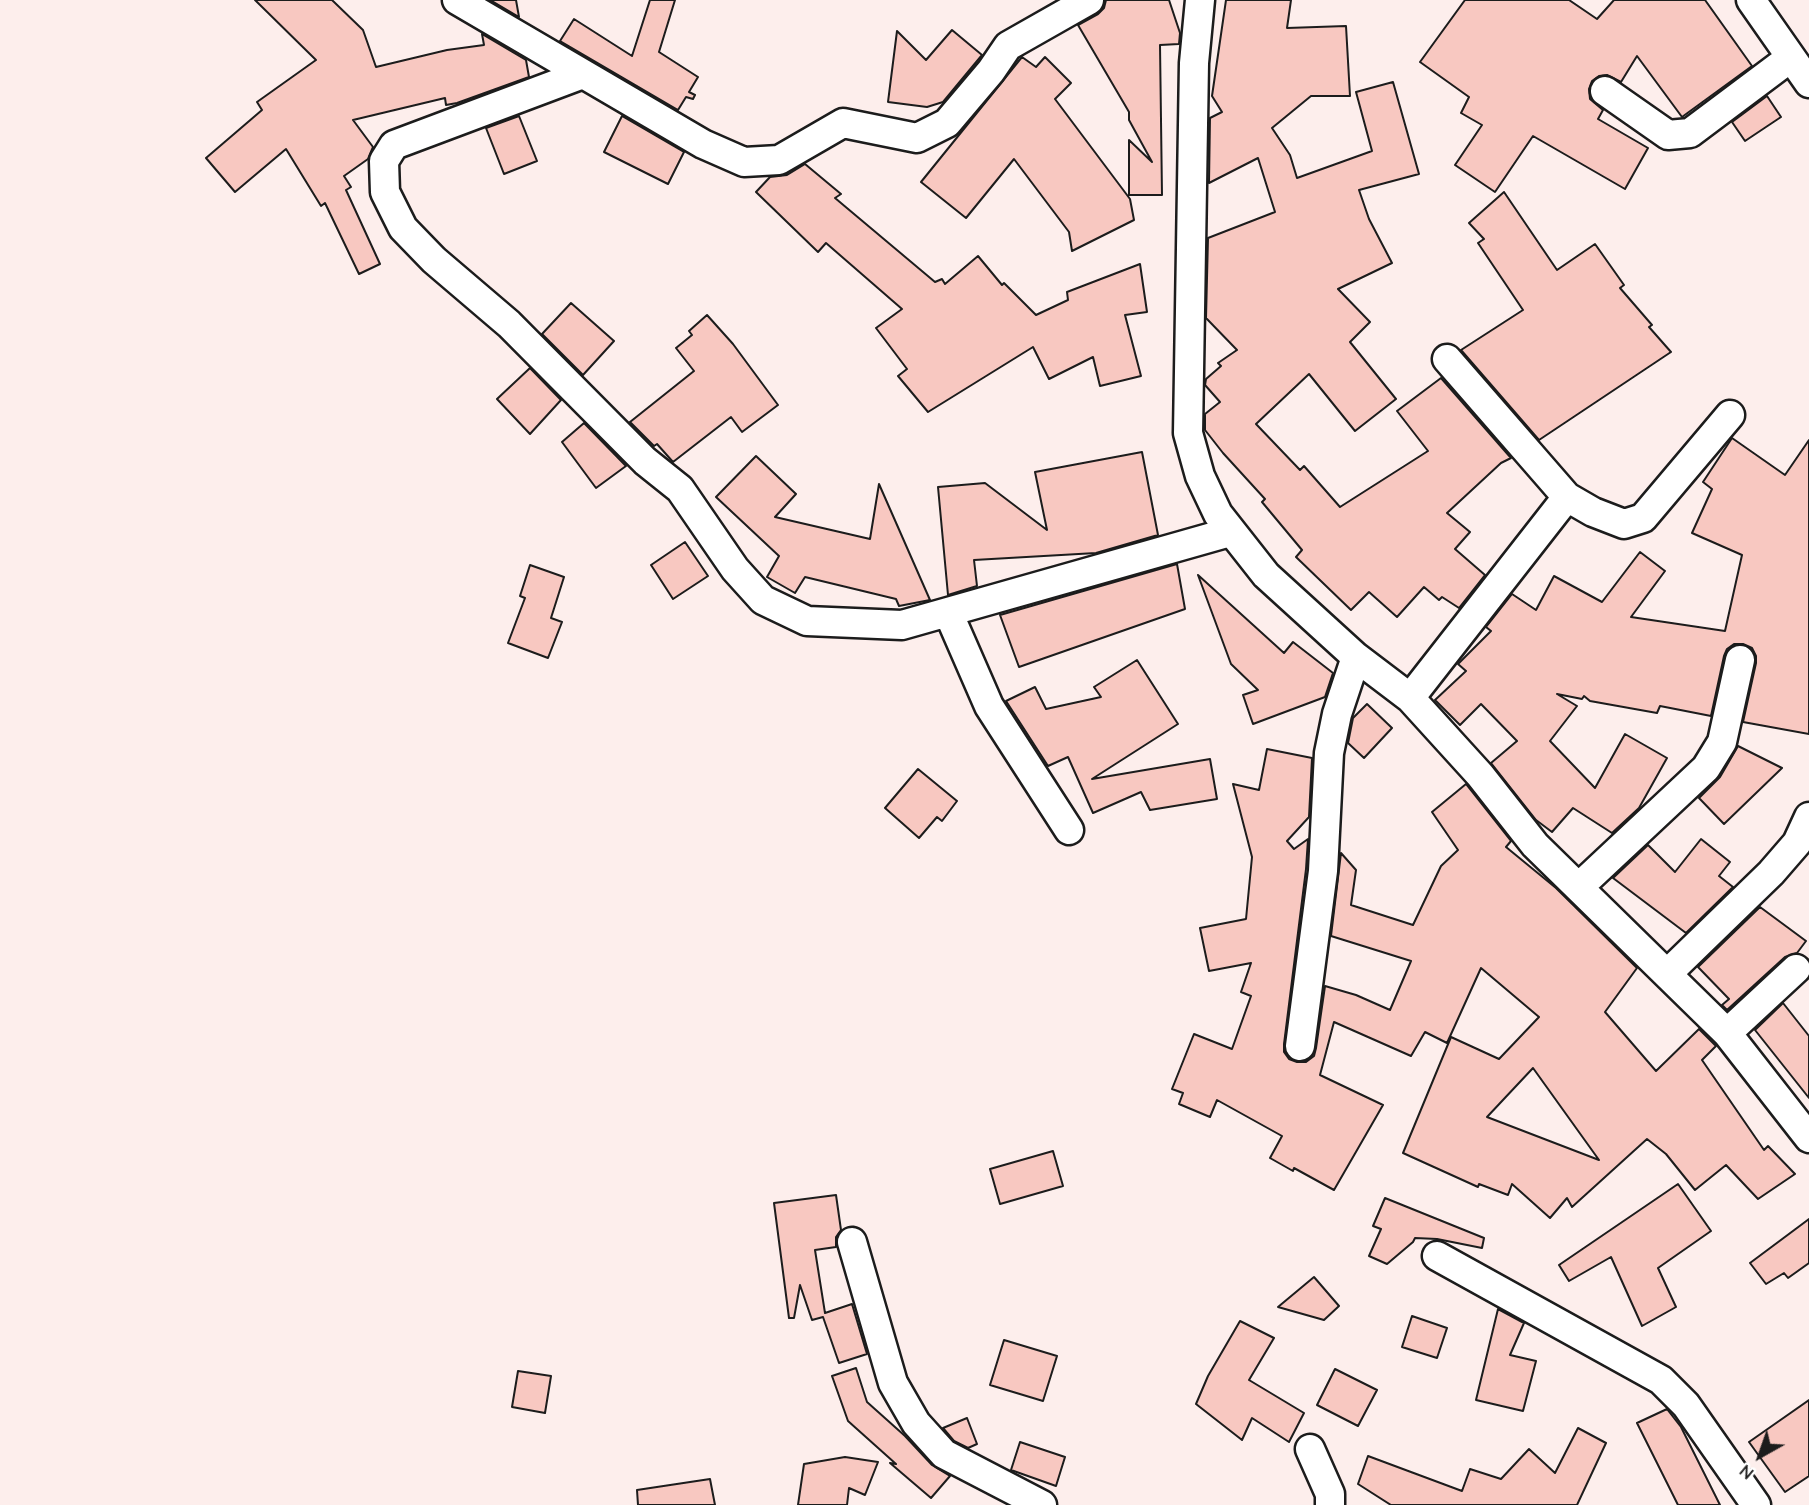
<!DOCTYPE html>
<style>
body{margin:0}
#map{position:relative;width:1809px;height:1505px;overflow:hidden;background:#fdeeec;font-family:"Comic Neue",sans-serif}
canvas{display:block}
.north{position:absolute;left:1725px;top:1421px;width:70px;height:70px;-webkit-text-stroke:5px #fff;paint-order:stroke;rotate:220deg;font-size:19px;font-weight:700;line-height:28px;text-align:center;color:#1c1c1c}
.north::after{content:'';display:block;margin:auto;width:24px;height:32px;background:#1c1c1c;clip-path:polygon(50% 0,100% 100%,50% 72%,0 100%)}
</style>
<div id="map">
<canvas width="1809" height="1505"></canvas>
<div class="north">N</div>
</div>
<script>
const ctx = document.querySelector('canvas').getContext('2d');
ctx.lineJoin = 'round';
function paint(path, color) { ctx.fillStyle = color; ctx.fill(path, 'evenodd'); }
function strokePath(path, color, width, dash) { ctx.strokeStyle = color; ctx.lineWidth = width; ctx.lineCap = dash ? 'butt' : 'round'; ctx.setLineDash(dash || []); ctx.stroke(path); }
const building = new Path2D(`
 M 255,0 L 332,0 L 363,30 L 376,67 L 447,50 L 484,45 L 482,34 L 526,60 L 529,77 L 457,103 L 446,105 L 445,98 L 353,120 L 373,147 L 368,159 L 344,176 L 351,187 L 346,190 L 380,264 L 359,274 L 325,203 L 321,206 L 286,149 L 235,192 L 206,158 L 262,110 L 257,102 L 316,60 Z
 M 490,0 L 516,0 L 519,17 Z
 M 650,0 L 675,0 L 659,52 L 698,77 L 689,92 L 695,95 L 693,99 L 686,97 L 678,110 L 560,41 L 574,19 L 632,56 Z
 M 1106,0 L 1169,0 L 1180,33 L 1179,44 L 1160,45 L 1162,195 L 1129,195 L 1129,140 L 1152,162 L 1129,120 L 1129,112 L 1078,25 L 1098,14 L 1104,8 Z
 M 1226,0 L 1291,0 L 1287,28 L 1346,26 L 1350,96 L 1311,96 L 1272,128 L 1290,155 L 1297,178 L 1372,151 L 1356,92 L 1393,82 L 1419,174 L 1359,190 L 1369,219 L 1392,263 L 1338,289 L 1370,322 L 1350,342 L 1396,399 L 1355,431 L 1309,374 L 1256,424 L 1300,470 L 1304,466 L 1340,507 L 1428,451 L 1397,411 L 1441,378 L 1511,458 L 1501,463 L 1447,513 L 1470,532 L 1455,549 L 1485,575 L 1459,608 L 1442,597 L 1439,600 L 1424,587 L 1397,617 L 1369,592 L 1351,610 L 1296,557 L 1302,550 L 1262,502 L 1265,499 L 1223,453 L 1205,430 L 1205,414 L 1220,402 L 1205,385 L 1206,379 L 1221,366 L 1218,363 L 1237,350 L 1206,318 L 1208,238 L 1275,212 L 1258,158 L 1209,183 L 1210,118 L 1222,112 L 1212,96 Z
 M 1465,0 L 1569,0 L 1597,19 L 1614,0 L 1705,0 L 1752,66 L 1682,117 L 1637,56 L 1621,82 L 1607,75 L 1599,76 L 1592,81 L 1589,89 L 1590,99 L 1603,110 L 1598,119 L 1648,148 L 1625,189 L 1533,136 L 1495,192 L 1455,165 L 1482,125 L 1461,113 L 1469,97 L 1420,62 Z
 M 952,30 L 982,55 L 943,102 L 927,107 L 888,102 L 897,31 L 926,60 Z
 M 1022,57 L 1036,67 L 1045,57 L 1071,83 L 1055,99 L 1130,199 L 1134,220 L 1072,251 L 1069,232 L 1014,159 L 966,218 L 921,182 Z
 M 1767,96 L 1781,117 L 1745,141 L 1732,122 Z
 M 519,116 L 537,161 L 504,174 L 486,128 Z
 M 622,116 L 684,152 L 668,184 L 604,152 Z
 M 805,164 L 841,194 L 835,198 L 935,282 L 942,279 L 945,284 L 978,256 L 1002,285 L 1004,283 L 1036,315 L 1068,300 L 1067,292 L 1140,264 L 1147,312 L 1125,315 L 1141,376 L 1100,386 L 1093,357 L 1049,379 L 1033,347 L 928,412 L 898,376 L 907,369 L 876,328 L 902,309 L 826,243 L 818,252 L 756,192 L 770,177 L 787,175 Z
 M 1504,192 L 1557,270 L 1595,244 L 1624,285 L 1620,288 L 1652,325 L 1649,327 L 1671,352 L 1539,440 L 1461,350 L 1523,310 L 1478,243 L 1484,239 L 1469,223 Z
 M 571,303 L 614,341 L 583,375 L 542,334 Z
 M 707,315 L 733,344 L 778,405 L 742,432 L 731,417 L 673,462 L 657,444 L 654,446 L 630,422 L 694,371 L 676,348 L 692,335 L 689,331 Z
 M 530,368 L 561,400 L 530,434 L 497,399 Z
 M 584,423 L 626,466 L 596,488 L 562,442 Z
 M 1732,438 L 1785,475 L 1809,440 L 1809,734 L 1743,722 L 1756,663 L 1756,656 L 1752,648 L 1743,644 L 1734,644 L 1727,649 L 1724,656 L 1711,716 L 1660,706 L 1657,713 L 1590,701 L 1584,696 L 1582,699 L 1557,694 L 1577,706 L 1550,741 L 1595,788 L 1625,734 L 1667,758 L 1639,808 L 1612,833 L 1573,808 L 1552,832 L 1536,820 L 1491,763 L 1517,741 L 1481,704 L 1460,725 L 1435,700 L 1466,671 L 1458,664 L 1491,631 L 1486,627 L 1512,594 L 1536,610 L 1554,576 L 1602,602 L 1640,552 L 1665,571 L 1631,617 L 1725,631 L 1742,555 L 1692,533 L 1712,489 L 1703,482 Z
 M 1142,452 L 1158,535 L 1096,553 L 974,560 L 977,586 L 948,595 L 938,487 L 985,483 L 1047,530 L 1035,472 Z
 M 756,456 L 796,494 L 775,517 L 870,539 L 879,484 L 930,600 L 899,606 L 896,599 L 805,577 L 795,593 L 767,577 L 779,556 L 716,497 Z
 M 685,542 L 708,576 L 673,599 L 651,565 Z
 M 1177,564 L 1185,609 L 1019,667 L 1000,615 Z
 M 530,565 L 564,577 L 551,618 L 562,622 L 548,658 L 508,643 L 525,598 L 520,596 Z
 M 1198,575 L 1284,653 L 1293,642 L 1333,673 L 1325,697 L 1253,724 L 1243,695 L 1258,690 L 1231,664 Z
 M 1137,660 L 1178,724 L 1092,779 L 1210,759 L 1217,799 L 1150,810 L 1141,792 L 1093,813 L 1068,757 L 1048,766 L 1006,701 L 1035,687 L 1046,709 L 1101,697 L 1094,687 Z
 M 1367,704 L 1392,728 L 1364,758 L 1348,743 L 1353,718 Z
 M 1738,746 L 1782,768 L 1724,824 L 1699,798 L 1720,777 Z
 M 1267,749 L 1312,758 L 1309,817 L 1287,841 L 1294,849 L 1308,839 L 1306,869 L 1284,1044 L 1284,1052 L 1289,1059 L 1297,1062 L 1306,1062 L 1314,1056 L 1316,1048 L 1325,986 L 1356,995 L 1390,1010 L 1411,961 L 1331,936 L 1341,853 L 1356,870 L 1351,905 L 1413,925 L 1441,866 L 1458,850 L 1432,812 L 1466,784 L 1511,841 L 1506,847 L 1556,888 L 1637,968 L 1605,1012 L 1656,1071 L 1699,1029 L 1716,1046 L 1702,1060 L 1764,1150 L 1768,1146 L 1795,1174 L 1758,1199 L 1726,1165 L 1695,1190 L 1666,1154 L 1647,1139 L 1572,1207 L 1567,1198 L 1550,1218 L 1512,1184 L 1508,1195 L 1479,1184 L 1478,1187 L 1403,1153 L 1451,1037 L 1499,1059 L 1539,1017 L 1481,968 L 1447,1043 L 1425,1032 L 1411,1056 L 1334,1022 L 1320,1075 L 1383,1105 L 1334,1190 L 1294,1168 L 1293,1171 L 1270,1158 L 1282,1136 L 1217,1100 L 1210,1117 L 1179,1104 L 1183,1093 L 1172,1089 L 1194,1034 L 1232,1049 L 1251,996 L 1241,992 L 1251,963 L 1209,971 L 1200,928 L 1246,919 L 1252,857 L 1233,784 L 1259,790 ZM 1533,1068 L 1599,1160 L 1487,1117 Z
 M 918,769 L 957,801 L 942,821 L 937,817 L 919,838 L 885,808 Z
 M 1701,839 L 1730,862 L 1719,876 L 1733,887 L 1686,933 L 1613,878 L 1648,845 L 1675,872 Z
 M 1760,907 L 1806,941 L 1797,953 L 1785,957 L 1727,1010 L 1722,1005 L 1729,999 L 1698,967 Z
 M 1783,1003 L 1809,1036 L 1809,1098 L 1755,1030 Z
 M 1053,1151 L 1063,1186 L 1000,1204 L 990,1169 Z
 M 1678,1184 L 1711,1231 L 1658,1268 L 1676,1307 L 1642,1326 L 1611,1257 L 1569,1281 L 1559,1265 Z
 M 836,1195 L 841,1230 L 836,1237 L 836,1247 L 815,1250 L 825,1313 L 852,1304 L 867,1354 L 839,1363 L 823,1317 L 812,1320 L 800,1285 L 794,1318 L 789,1318 L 774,1203 Z
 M 1385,1198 L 1484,1238 L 1482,1248 L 1437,1239 L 1415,1238 L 1413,1242 L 1387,1264 L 1369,1256 L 1381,1229 L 1373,1226 Z
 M 1809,1219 L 1809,1263 L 1788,1278 L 1784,1273 L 1766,1284 L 1750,1263 Z
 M 1314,1277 L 1339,1306 L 1324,1320 L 1278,1307 Z
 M 1498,1309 L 1524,1323 L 1510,1355 L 1536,1361 L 1523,1411 L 1476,1400 Z
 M 1412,1316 L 1447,1328 L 1437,1358 L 1402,1347 Z
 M 1240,1321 L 1274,1338 L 1249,1380 L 1304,1413 L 1289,1442 L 1252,1418 L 1242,1440 L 1196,1404 L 1208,1376 Z
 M 1004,1340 L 1057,1356 L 1043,1401 L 990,1385 Z
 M 856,1368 L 867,1402 L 905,1436 L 932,1465 L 950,1476 L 931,1498 L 890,1463 L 896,1464 L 848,1421 L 832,1376 Z
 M 1335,1369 L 1377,1390 L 1358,1426 L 1317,1405 Z
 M 518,1371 L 551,1376 L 545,1413 L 512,1407 Z
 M 1809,1400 L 1809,1476 L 1785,1492 L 1749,1442 Z
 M 1667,1409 L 1681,1427 L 1720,1505 L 1678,1505 L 1637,1423 Z
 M 967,1418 L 977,1444 L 968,1448 L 954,1441 L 943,1428 Z
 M 1578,1428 L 1606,1443 L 1577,1505 L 1391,1505 L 1358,1484 L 1368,1456 L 1462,1491 L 1470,1469 L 1501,1479 L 1529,1449 L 1555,1473 Z
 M 1020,1442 L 1065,1457 L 1056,1486 L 1011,1470 Z
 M 845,1457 L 878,1462 L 865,1495 L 849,1488 L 847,1505 L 798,1505 L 804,1464 Z
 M 710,1479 L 715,1505 L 638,1505 L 637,1490 Z`);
paint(building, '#f8c8c1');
strokePath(building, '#1c1c1c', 2);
const minor = new Path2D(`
 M 457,0 L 703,144 L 744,162 L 779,160 L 843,123 L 917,138 L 947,123 L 991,71 L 1008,46 L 1089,0
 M 1200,0 L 1194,63 L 1188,433 L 1200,476 L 1218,514 L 1266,575 L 1356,657 L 1410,698 L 1480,775 L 1535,845 L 1727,1033 L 1809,1138
 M 1751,0 L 1809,83
 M 583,74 L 394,145 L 384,161 L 385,192 L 403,228 L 434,260 L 509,324 L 645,461 L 680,489 L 735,569 L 763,600 L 807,621 L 902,625 L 1230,532
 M 1605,91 L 1668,135 L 1690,133 L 1790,58
 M 1447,359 L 1567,497 L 1593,512 L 1624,524 L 1643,518 L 1730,415
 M 948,612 L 989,706 L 1069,830
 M 1410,698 L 1567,497
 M 1579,887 L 1706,768 L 1722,742 L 1740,660
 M 1668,973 L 1771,873 L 1797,843 L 1809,817
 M 1727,1033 L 1796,969
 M 1300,1046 L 1323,871 L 1329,753 L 1337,714 L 1356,657
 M 852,1242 L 893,1383 L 916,1423 L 944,1454 L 1042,1505
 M 1437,1256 L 1661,1380 L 1686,1405 L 1756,1505
 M 1310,1449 L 1330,1494 L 1330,1505`);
strokePath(minor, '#1c1c1c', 33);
strokePath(minor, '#fff', 28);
</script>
